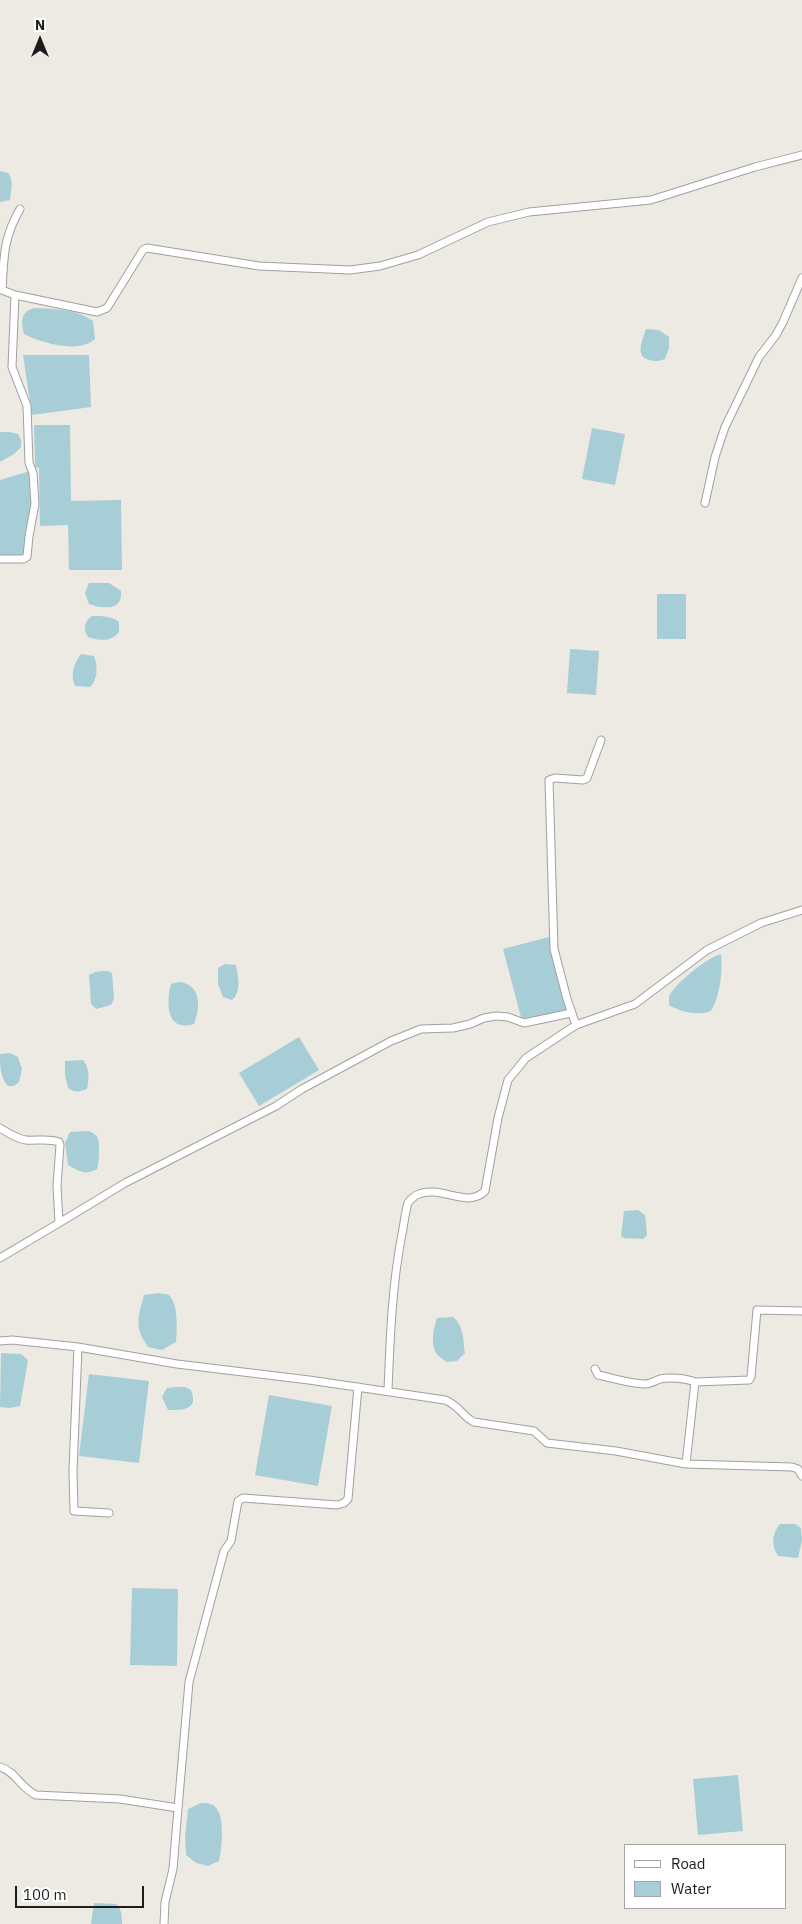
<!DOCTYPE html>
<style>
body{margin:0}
#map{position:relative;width:802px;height:1924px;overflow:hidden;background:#ede9e3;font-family:"IBM Plex Sans",sans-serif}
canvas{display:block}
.legend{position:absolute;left:624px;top:1844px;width:162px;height:65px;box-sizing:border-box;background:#fff;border:1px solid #a4a4a4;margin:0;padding:6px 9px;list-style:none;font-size:15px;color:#1c1c1c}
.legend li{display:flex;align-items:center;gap:10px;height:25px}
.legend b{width:25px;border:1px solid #a4a4a4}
.north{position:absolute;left:15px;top:15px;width:50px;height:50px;-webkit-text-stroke:4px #fff;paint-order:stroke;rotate:0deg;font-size:14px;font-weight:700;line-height:20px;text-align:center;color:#1c1c1c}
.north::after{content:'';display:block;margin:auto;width:18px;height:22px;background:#1c1c1c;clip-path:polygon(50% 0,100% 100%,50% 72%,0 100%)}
.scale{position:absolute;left:15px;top:1886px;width:129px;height:22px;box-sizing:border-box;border:2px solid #1c1c1c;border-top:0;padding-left:6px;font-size:15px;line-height:18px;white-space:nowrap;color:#1c1c1c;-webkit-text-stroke:4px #fff;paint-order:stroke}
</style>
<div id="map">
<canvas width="802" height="1924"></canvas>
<ul class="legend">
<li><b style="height:6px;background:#fff"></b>Road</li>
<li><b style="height:14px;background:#a7ced6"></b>Water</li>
</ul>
<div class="north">N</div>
<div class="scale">100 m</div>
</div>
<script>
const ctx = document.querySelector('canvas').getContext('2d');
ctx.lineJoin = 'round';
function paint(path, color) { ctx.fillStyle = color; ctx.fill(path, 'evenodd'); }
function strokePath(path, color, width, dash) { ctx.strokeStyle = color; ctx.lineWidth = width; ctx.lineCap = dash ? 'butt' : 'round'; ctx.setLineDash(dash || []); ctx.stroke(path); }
paint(new Path2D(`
 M 0,171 L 8,173 C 14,180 11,191 10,200 L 0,202 Z
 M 34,308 C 54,309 77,309 93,321 L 95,339 C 78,354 42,343 24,334 C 21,322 20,312 34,308 Z
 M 646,329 L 659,330 L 669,337 L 669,348 L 665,359 C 660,361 655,362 649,360 C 634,356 643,339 646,329 Z
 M 23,355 L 89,355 L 91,407 L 32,415 Z
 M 34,425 L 70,425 L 71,501 L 121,500 L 122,570 L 69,570 L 68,525 L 40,526 L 39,468 L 35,467 Z
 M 592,428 L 625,434 L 615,485 L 582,479 Z
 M 0,432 L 9,432 L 18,434 L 21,440 L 21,447 L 14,454 L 0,462 Z
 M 30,471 L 32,503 L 23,557 L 0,556 L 0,480 Z
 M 89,583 L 109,583 L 121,591 C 123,611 103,609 89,604 L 85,593 Z
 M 657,594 L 686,594 L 686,639 L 657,639 Z
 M 92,616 C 101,616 112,616 119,622 L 119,632 C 111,642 100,641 88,637 C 83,630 84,621 92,616 Z
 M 570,649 L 599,651 L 596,695 L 567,693 Z
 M 81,654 L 94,656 C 98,665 98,680 90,687 L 75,686 C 70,673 74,664 81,654 Z
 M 549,937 L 568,1009 L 522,1021 L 503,949 Z
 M 721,954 C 723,971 720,996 711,1011 C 699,1016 680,1012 669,1005 C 669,1003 669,999 669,997 C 673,985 709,956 721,954 Z
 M 225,964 L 236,965 C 238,977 242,991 232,1000 L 223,997 L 218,984 L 218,968 Z
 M 103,971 L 109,971 L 112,973 L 114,999 L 111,1005 L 96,1009 L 91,1004 L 89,975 L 95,972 Z
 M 179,982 C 201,984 201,1007 194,1024 C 166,1033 166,1002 171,984 Z
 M 299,1037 L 319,1070 L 259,1106 L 239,1073 Z
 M 10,1053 L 18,1057 L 22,1069 L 19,1082 L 14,1086 L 8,1086 C 0,1078 0,1065 0,1054 Z
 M 83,1060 C 90,1068 89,1079 87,1089 C 79,1092 75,1093 68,1088 L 65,1075 L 65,1061 Z
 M 89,1131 C 93,1133 97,1135 98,1139 C 100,1145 99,1163 97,1169 C 85,1176 79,1171 68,1165 L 65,1143 L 70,1132 Z
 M 638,1210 L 645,1215 L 647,1235 L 643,1239 L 624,1238 L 621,1236 L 624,1211 Z
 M 159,1293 C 160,1294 166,1294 167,1294 C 179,1300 177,1331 176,1342 L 162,1350 L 148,1347 C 134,1327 138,1317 144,1295 Z
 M 453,1317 C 464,1326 463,1340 465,1353 L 457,1361 L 446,1362 C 443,1359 438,1356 436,1353 C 430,1343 434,1328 437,1318 Z
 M 1,1353 L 21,1354 L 28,1360 L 20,1406 L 10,1408 L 0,1407 Z
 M 89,1374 L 149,1381 L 139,1463 L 79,1456 Z
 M 175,1387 L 185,1387 L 191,1390 C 199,1410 183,1410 168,1410 L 162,1397 L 167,1388 Z
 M 269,1395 L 332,1406 L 318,1486 L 255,1475 Z
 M 780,1524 L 795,1524 L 801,1528 L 802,1540 L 798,1558 L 778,1556 C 771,1546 772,1533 780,1524 Z
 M 132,1588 L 178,1589 L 177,1666 L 130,1665 Z
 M 738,1775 L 743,1831 L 698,1835 L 693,1779 Z
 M 201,1803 C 206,1803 213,1803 216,1808 C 225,1818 222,1849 219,1861 L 208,1866 L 196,1863 L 186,1855 L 185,1837 L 188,1809 Z
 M 94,1903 L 116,1904 C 122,1910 122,1916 122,1924 L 91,1924 Z`), '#a7ced6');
const street = new Path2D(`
 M 15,295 L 97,312 L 107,308 L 143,250 L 147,248 L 259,266 L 350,270 L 380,266 L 418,255 L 488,222 L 529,212 L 651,200 L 755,167 L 802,155
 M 705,503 L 715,457 L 725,427 L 759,357 L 776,335 L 783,322 L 802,278
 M 0,559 L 23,559 L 27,557 L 29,536 L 35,504 L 33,473 L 29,463 L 27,406 L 12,367 L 15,295 L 2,290 C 4,256 3,239 20,209
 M 576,1025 L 567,999 L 554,949 L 549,780 L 555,778 L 583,780 L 587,778 L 601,740
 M 0,1128 C 8,1133 17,1139 26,1140 C 37,1141 48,1138 59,1142 L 60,1145 L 57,1186 L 59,1223 L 0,1258
 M 59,1223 L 125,1183 L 276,1106 L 302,1089 L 391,1041 L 421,1029 L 453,1028 L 470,1024 L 484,1018 L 496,1016 L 508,1017 L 524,1023 L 571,1013
 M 0,1341 L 12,1340 L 78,1347 L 177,1364 L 309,1380 L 445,1400 C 460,1406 463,1417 474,1422 L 534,1431 L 547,1443 L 616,1451 L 686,1464 L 792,1467 L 798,1469 L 802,1476
 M 78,1347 L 73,1471 L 74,1511 L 109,1513
 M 595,1369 L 598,1375 C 613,1378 629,1384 645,1384 C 650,1384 655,1381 660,1379 C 670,1377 685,1378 695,1382
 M 388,1391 C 390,1338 392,1285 402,1234 C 404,1224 405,1213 408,1203 C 410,1200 415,1195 419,1194 C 441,1185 467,1209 485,1191 L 498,1118 L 508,1080 L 526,1058 L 576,1025 L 635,1004 L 707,950 L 761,923 L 802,910
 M 686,1464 L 695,1382 L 749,1380 L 751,1377 L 757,1310 L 802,1311
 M 0,1767 C 15,1771 22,1789 36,1795 L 120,1799 L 178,1808 L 173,1869 L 165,1902 L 164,1924
 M 178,1808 L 189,1682 L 224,1551 L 231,1541 L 238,1501 L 243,1498 L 337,1505 L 344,1503 L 348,1499 L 358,1387`);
strokePath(street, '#a0a0a0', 9);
strokePath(street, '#fff', 7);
</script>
